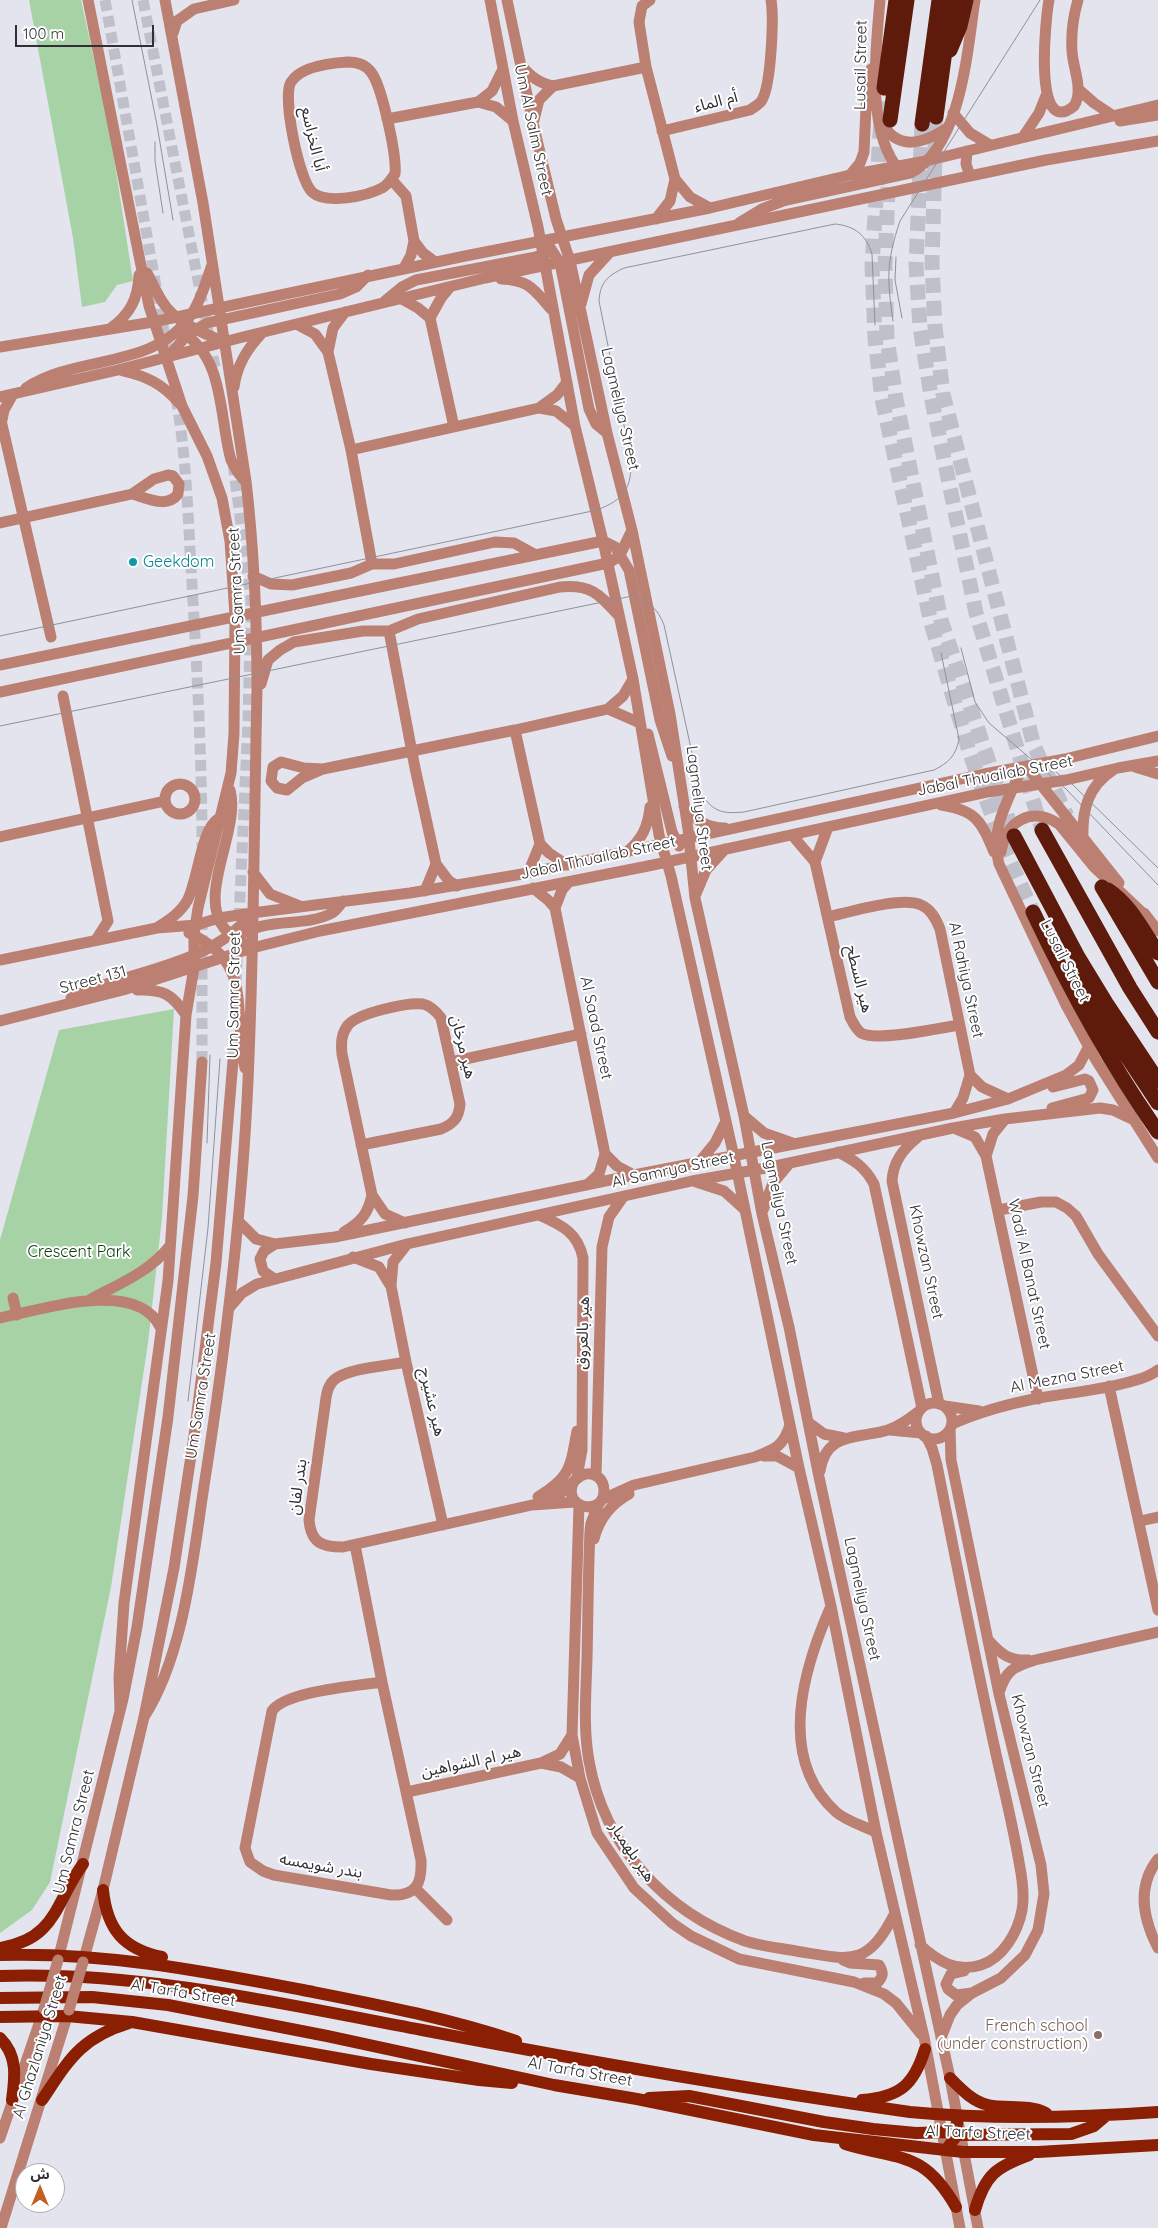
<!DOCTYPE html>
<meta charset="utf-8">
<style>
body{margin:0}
#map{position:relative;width:1158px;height:2228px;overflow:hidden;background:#e4e4ef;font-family:Quicksand,"Noto Sans Arabic",sans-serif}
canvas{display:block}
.north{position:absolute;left:15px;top:2163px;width:50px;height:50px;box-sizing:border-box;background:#fff;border:1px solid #acacae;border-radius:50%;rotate:0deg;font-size:14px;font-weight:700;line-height:20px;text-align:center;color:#303034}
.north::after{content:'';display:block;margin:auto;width:18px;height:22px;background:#c16020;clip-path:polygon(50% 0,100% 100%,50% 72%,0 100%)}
.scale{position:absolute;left:15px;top:25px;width:139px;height:22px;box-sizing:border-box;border:2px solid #303034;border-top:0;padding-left:6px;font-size:15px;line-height:18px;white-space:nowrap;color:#303034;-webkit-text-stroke:4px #fff;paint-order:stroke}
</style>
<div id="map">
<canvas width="1158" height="2228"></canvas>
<div class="north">ش</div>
<div class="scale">100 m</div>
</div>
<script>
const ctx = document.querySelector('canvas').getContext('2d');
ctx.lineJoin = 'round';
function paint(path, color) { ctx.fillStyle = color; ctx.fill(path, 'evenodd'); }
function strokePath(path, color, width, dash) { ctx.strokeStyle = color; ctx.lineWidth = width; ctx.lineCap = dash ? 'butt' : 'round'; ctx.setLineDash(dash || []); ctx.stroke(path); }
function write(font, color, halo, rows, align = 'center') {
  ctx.font = font + ' Quicksand,"Noto Sans Arabic",sans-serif'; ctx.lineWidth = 4; ctx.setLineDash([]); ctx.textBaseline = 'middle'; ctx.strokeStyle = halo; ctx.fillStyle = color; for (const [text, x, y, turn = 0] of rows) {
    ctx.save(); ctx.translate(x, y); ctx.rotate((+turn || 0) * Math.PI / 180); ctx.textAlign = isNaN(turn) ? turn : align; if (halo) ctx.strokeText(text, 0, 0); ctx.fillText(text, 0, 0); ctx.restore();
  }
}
paint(new Path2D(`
 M 29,0 L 81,0 L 110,132 L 133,281 L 117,285 L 105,302 L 82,307 L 73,238 Z
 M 174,1009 L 162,1218 L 148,1343 L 111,1587 L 50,1882 L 32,1910 L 0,1933 L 0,1240 L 59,1030 Z`), '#a7d2a5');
strokePath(new Path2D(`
 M 105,0 L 167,348
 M 143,0 L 216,372
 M 176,398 C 187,459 188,522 192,584 C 197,671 202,758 202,846
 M 233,464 L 251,599 L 248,721 L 236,984
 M 233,1061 L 235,1010
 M 202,1062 L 202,914`), '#c0c0ca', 11, [11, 5.5]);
strokePath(new Path2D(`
 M 882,101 L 872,265 L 875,338 L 882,399 L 931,623 L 969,751 L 1001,841 L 1033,912
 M 936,117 L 932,264 L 935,327 L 943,394 L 1034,746 L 1067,816
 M 922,124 L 916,265 L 920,327 L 931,396 L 976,613 L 1042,830
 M 889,164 L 885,266 L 887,338 L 896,399 L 941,620 L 1014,836`), '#c0c0ca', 15, [15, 8]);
strokePath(new Path2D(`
 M 88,0 L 149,306 L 182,406 L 207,456 L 222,498 L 230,541 L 235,616 L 234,734 L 231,773 L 198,908 L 194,935 L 194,968 L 186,1015 L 168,1281 L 124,1603 L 119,1677 L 120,1710
 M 490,0 L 513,121 L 538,227 L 575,426 L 603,541 L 633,679 L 659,835 L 671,876 L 734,1157 L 799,1468 L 831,1606 L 876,1832 L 924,2037 L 960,2228
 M 507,0 L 533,123 L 556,219 L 570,261 L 607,433 L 632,530 L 670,714 L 688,829 L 695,898 L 744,1116 L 762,1214 L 789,1327 L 819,1477 L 950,2078 L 978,2228
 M 650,0 L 642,6 L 639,22 L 646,67 L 675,179 L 690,197 L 710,208
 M 880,0 C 876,49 865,132 900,171
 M 1049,0 C 1046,15 1032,141 1074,106 C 1084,90 1073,69 1072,51 C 1071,34 1073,17 1078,0
 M 173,33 L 177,21 L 194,9 L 234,0
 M 348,62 C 357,62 365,64 371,72 C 382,86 397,156 395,174 C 391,179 388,185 382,188 C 367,196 326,205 312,192 C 299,180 282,97 291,82 C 301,66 331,63 348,62 Z
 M 521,65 C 531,77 539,83 553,86 L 646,67
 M 1078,89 L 1094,103 L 1112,115
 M 478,102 L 492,91 L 503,69
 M 953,113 L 970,133 L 990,145
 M 387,119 L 478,102 L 496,107 L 513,121
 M 534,120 L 539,100 L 553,86
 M 881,121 C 897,152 923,144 947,128
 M 1120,121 L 1158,115
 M 662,131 L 750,110 C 754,107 760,104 762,100 C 771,85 774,18 771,0
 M 1023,137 L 1039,113 L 1047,93
 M 967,151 L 966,164 L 970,176
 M 850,175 L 860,163 L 864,152 L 866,107 L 871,69
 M 391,179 L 406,196 L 414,241 L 411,255 L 404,268
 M 656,219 L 670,201 L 675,179
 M 739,223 L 762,209 L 783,201 L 911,173 C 962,145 967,51 975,0
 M 414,241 L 423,253 L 435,262
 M 541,242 L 549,246 L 560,263 L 589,409 L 596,424 L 607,433
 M 147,273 C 152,282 156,292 162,301 C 175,323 202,332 224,342
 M 501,279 C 530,280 534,290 551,309
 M 400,298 L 418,308 L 430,318 L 454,427
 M 385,301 L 402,287 L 416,280 L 536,257 L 549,252
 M 581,304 L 589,275 L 610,252
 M 430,318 L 441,298 L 450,287
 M 298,325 L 315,334 L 328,352 L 351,450 L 372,564
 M 111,328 C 130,314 138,299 139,275
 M 181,332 C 225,356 219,418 231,460 L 237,471 L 244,480
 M 0,347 L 153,322 L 465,256 L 710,208 L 850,175 L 926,161 L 1158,105
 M 328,352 L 333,328 L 345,312
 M 168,357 L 187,335 L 207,323 L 340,294 L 356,287 L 368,275
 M 123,371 C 146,376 163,384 179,403
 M 234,387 C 237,365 247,349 262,333
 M 26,388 C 77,354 154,370 191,315 C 201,301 206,281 212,265
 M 0,397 L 118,370 L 239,338 L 485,278 L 1046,160 L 1158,141
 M 539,408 L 556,411 L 575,426
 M 0,416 L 51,637
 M 2,420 L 4,410 L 13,394
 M 351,450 L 539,408 L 557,395 L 567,382
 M 168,475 L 173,476 L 179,484 L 178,494 C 167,509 147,498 132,494 L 154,479 Z
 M 0,523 L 132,494
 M 253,576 L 271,584 L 292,585 L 351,573 L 372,564 L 394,564 L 495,542 L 514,543 L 536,555
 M 389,631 L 415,768 L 436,864 L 449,881 L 457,886
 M 0,665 L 603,541 L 615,547 L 629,570 L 660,720 L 672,756
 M 261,684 L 268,660 L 280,650 L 294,642 L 363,631 L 389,631 L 418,619 L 560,587 C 591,584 599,594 618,615
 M 0,692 L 608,563 L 619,557 L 632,530
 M 63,696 L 108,921 L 96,940
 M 608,709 L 640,723
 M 515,730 L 608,709 L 623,696 L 633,679
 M 648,734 L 672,832 L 679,846
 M 1027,767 L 1119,883
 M 1135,767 L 1158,774
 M 1022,768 C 1009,799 989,829 999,864 L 1065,1003 L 1096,1060 L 1158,1158
 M 323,769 L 304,768 L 281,762 L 273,767 L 271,781 L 277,788 L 287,790 L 302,778 L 323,769 L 515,730 L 540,844 L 528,873
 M165 799a15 15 0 1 1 30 0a15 15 0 1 1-30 0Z
 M 230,790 C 241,829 197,894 224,928 C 232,937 243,942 252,948
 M 941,805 C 976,810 981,821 994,852
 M 684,806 C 696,821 707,828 725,828
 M 792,835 L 815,862 L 850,1017 C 853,1023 856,1029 861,1033 C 876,1042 940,1028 959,1025
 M 0,837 L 165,801
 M 1083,838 C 1082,810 1088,786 1113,770
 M 540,844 L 549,853 L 567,865
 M 627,852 C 642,839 648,827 650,807
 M 1001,852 C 1006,821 1031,806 1059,824 L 1094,867 L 1148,918
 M 815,862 L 828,827
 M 253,872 L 270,894 L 300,906
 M 533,888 L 548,900 L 555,908 L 605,1154 L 599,1174 L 588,1184
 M 425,891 L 436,864
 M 695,896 L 706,870 L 725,849
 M 555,908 L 562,890 L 569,882
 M 1144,913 L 1158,931
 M 828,917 C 850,912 902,896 921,905 C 931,909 936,919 940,929 L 970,1075 L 963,1098 L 954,1113
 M 158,927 C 169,920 180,913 187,901 C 198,881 201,829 218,819
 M 246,932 C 272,918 306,927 332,913 C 336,911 340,905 343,901
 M 189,933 C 255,963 232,1010 245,1068
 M 0,960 L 157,928 L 196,925 L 219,918 L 252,913 L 410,893 L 528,873 L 984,774 L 1065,759 L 1158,736
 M 137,990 C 163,989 172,994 186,1015
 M 71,998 C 128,970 210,967 252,913
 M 0,1021 L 123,990 L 252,948 L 320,931 L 653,865 L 988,792 L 1066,780 L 1118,768 L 1158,761
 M 451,1062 L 581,1034
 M 970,1075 L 982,1087 L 1008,1099
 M 1052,1108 L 1089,1098 L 1093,1090 L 1089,1081 L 1085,1079 L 1053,1087
 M 744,1116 L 764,1133 L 795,1144
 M 956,1129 L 975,1137 L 986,1156 L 1038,1399
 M 918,1137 C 903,1149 893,1162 892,1181 L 939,1404
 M 361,1145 L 441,1129 C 453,1124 459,1118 460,1104 L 441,1018 C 436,1011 431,1006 423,1004 C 408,1002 358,1013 348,1025 C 341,1034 341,1043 342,1054 L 372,1195 L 385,1214 L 405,1223
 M 838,1152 C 854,1160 865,1167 874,1184 L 922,1408
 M 605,1154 L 617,1166 L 634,1175
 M 986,1156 L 993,1134 L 1005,1119
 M 697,1165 L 715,1143 L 726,1121
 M 696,1182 L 724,1191 L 744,1209
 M 763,1210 L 773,1183 L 789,1164
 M 999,1210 L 1041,1202 L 1056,1202 L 1067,1208 L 1076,1216 L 1098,1254 L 1158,1336
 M 539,1215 C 562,1225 578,1233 583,1258 L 582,1450 L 577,1477
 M 238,1221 L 256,1239 L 275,1244 L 335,1237 L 634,1175 L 954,1113 L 1008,1099 L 1066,1075 L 1079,1065 L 1089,1046
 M 344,1232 C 361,1222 368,1214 372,1195
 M 407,1244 L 393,1262 L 391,1286 L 406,1362 L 443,1525
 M 353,1257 L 379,1267 L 390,1285
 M 273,1278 L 263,1271 L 260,1259 L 264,1251 L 275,1244
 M 13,1298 L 17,1315
 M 91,1299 C 119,1284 149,1272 169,1247
 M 230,1307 L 242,1293 L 257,1284 L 407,1244 L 692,1181 L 766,1168 L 953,1128 L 1005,1119 L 1100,1108 L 1113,1110 L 1132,1119
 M 0,1318 C 40,1310 137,1278 160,1327
 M 406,1362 C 387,1366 348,1368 334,1380 C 328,1385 327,1392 326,1398 L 309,1520 C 311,1543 322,1547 343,1547 L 532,1505 L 575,1502
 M 1109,1386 L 1158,1610
 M916 1421a18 18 0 1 1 36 0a18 18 0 1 1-36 0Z
 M 945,1406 L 979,1411
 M 809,1423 L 824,1434 L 844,1438
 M 952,1424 C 981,1411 1008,1404 1039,1398 C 1066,1393 1139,1386 1158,1370
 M 890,1430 L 921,1433
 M 764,1456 L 777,1456 L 799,1468
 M 820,1471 C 826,1431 859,1439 888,1430 C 899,1426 909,1419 918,1412
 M 596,1476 L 602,1247 L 609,1217 L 623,1197
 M 538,1497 C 572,1476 570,1467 577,1431
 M 603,1499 L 634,1485 L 755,1457 C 775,1449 783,1447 790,1425
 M 540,1502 C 547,1498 555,1496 562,1492 C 573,1485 582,1466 598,1477 C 602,1480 604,1485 604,1491 C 604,1517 560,1509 574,1481
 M 599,1503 L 591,1523 L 590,1531 C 588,1574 588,1617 587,1659 C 586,1693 583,1728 589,1761 C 604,1846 665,1912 745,1941 C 761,1946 779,1948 796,1951 C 851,1960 867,1968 895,1913
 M 579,1505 L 572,1735 L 580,1778 L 597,1833 L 634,1888 L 672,1923 L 691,1936 L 739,1959 L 854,1982 L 884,1994 L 896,2003 L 921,2034
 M 1140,1521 L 1158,1517
 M 594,1539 C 599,1519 611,1504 629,1494
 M 355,1545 L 382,1682 L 421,1860 C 422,1883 417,1896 391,1895 L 274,1875 L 263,1871 L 250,1862 L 245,1848 L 272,1711 C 286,1691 357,1686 382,1682
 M 831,1606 C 803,1669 776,1758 836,1812 C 846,1821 864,1826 876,1832
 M 989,1641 C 1001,1654 1009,1661 1028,1660
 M 999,1693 C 1006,1670 1013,1667 1035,1660 L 1158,1632
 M 144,1717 C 184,1655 193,1558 204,1486 C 225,1352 242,1217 248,1081 C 254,951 254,820 257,690 C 257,620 254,550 246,481 L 203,203 L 165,0
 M 541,1763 L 561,1767 L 580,1778
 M 407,1792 L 541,1763 L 560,1754 L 572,1735
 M 1158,1859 C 1136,1887 1143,1919 1158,1948
 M 415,1888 L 447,1920
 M 920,1945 C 938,1961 956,1973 981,1965 C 1003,1958 1018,1932 1022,1910 C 1025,1894 1022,1877 1019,1862 C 1013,1826 1004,1790 996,1754 C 975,1658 956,1562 937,1465 L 932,1448 L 926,1436
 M 58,1960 L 123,1699 L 137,1627 L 168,1417 L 193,1196 L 202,1062
 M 843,1960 L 850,1963 L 879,1965 C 884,1973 883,1977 877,1983 L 864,1983
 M 83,1962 L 103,1890 L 144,1717 L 174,1568 L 194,1436 L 216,1263 L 233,1061
 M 964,1971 L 951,1974 L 946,1984 L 948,1989 L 956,1995 L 972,1993
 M 941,2038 L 950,2015 L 957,2005 L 972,1993 L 1001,1978 L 1025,1955 L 1038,1930 L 1044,1894 L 1041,1865 L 999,1694 L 951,1460 L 950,1429
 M 0,2138 L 44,2009
 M 1,2228 L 69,2010`), '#bb8071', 11);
strokePath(new Path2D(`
 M 103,1890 C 107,1929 123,1949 162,1957
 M 0,1948 C 57,1939 55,1902 83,1864
 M 0,1955 C 104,1952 202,1971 303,1990 C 374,2004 448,2018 516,2041
 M 0,1976 C 142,1971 283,2004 422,2030 C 584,2061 747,2089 910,2112 C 993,2120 1075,2118 1158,2112
 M 0,1998 L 92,1997 L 168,2005 L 327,2036 L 554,2085 L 637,2099 L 814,2135 L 963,2152 L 1038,2152 L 1158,2145
 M 0,2017 L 67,2016 L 132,2022 L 371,2064 L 479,2080 L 512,2083
 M 0,2038 C 18,2056 15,2077 12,2100
 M 950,2078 C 961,2089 972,2101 988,2105 C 1007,2109 1028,2104 1046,2113
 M 649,2098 L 689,2096 L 824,2122 L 873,2129 L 916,2133 L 949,2132 L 957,2125 L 957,2117
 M 42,2100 C 69,2060 80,2038 129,2023
 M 862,2100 C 900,2097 914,2085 925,2049
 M 845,2144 C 901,2161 923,2150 956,2207
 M 946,2150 L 957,2135 L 1071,2134 L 1094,2126 L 1107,2115
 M 975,2210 C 985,2175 996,2167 1029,2155`), '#8a1f03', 12);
strokePath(new Path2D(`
 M 950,50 L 960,26 L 966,0
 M 884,88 L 896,0
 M 936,117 L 952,0
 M 890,120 L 907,0
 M 922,124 L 939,0
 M 1042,830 L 1130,988 L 1158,1032
 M 1014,836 L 1078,957 L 1106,1003 L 1158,1081
 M 1102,887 L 1158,982
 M 1108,890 C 1130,904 1143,931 1158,953
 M 1033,912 C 1069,988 1109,1062 1158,1132
 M 1077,981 L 1158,1103`), '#5e1a0a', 15);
strokePath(new Path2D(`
 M 132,0 L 157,125 L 173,220
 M 155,142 L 155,161 L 163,213
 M 896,257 L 895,280 L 902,318
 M 893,321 C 887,278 886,263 900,221 L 1040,0
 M 0,636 L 597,510 C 623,500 632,489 631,460 L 599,301 C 600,283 607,276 624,268 L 835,224 C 855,226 866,235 872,254 L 875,325
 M 961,648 L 975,702 L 989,723 L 1066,789 L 1158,885
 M 0,726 L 632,596 C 649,601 658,609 664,625 L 701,794 C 714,812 722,814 744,812 L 934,770 C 948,763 956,756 959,739 L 941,653
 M 1056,772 L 1072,784 L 1158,868
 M 207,1143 L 210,1055
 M 188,1401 L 208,1228 L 220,1059`), '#909098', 1);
strokePath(new Path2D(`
 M 44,2009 L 58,1960
 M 69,2010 L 83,1962`), '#bb8071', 11);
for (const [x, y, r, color] of [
 [133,562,5,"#0f9aa8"],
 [1098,2035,5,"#8d6e63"]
]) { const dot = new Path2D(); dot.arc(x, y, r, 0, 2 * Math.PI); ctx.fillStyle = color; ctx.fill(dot); strokePath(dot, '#fff', 2); }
write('16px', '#303034', '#fff', [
 ["Lusail Street",861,65,-89],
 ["أم الماء",716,102,-14],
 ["Um Al Salm Street",533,130,78],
 ["أبا الخراسع",313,139,77],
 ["Lagmeliya Street",620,409,77],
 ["Um Samra Street",237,591,-93],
 ["Jabal Thuailab Street",995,776,-11],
 ["Lagmeliya Street",699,808,83],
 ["Jabal Thuailab Street",598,858,-12],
 ["Lusail Street",1065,961,63],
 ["هير السطح",859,979,76],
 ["Street 131",93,980,-15],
 ["Al Rahiya Street",966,980,78],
 ["Um Samra Street",234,995,-89],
 ["Al Saad Street",596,1028,78],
 ["هير مرخان",463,1047,76],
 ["Al Samrya Street",673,1170,-12],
 ["Lagmeliya Street",779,1203,78],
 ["Khowzan Street",926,1262,78],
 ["Wadi Al Banat Street",1029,1274,78],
 ["هير بالعروق",583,1333,-88],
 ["Al Mezna Street",1067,1377,-11],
 ["Um Samra Street",201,1396,-81],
 ["هير عشيرج",432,1402,77],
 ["بندر لفان",298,1487,-82],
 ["Lagmeliya Street",862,1599,78],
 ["Khowzan Street",1030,1751,76],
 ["هير ام الشواهين",471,1762,-12],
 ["Um Samra Street",74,1832,-76],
 ["هير بلهمبار",632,1852,56],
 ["بندر شويمسه",321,1866,10],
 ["Al Tarfa Street",183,1993,9],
 ["Al Ghazlaniya Street",40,2047,-73],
 ["Al Tarfa Street",580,2072,10],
 ["Al Tarfa Street",978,2133,2]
]);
write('16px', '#0d838f', '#fff', [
 ["Geekdom",143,562]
], 'left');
write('16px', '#0c390f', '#fff', [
 ["Crescent Park",79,1252]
]);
write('16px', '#785e54', '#fff', [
 ["French school",1088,2026],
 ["(under construction)",1088,2044]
], 'right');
</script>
